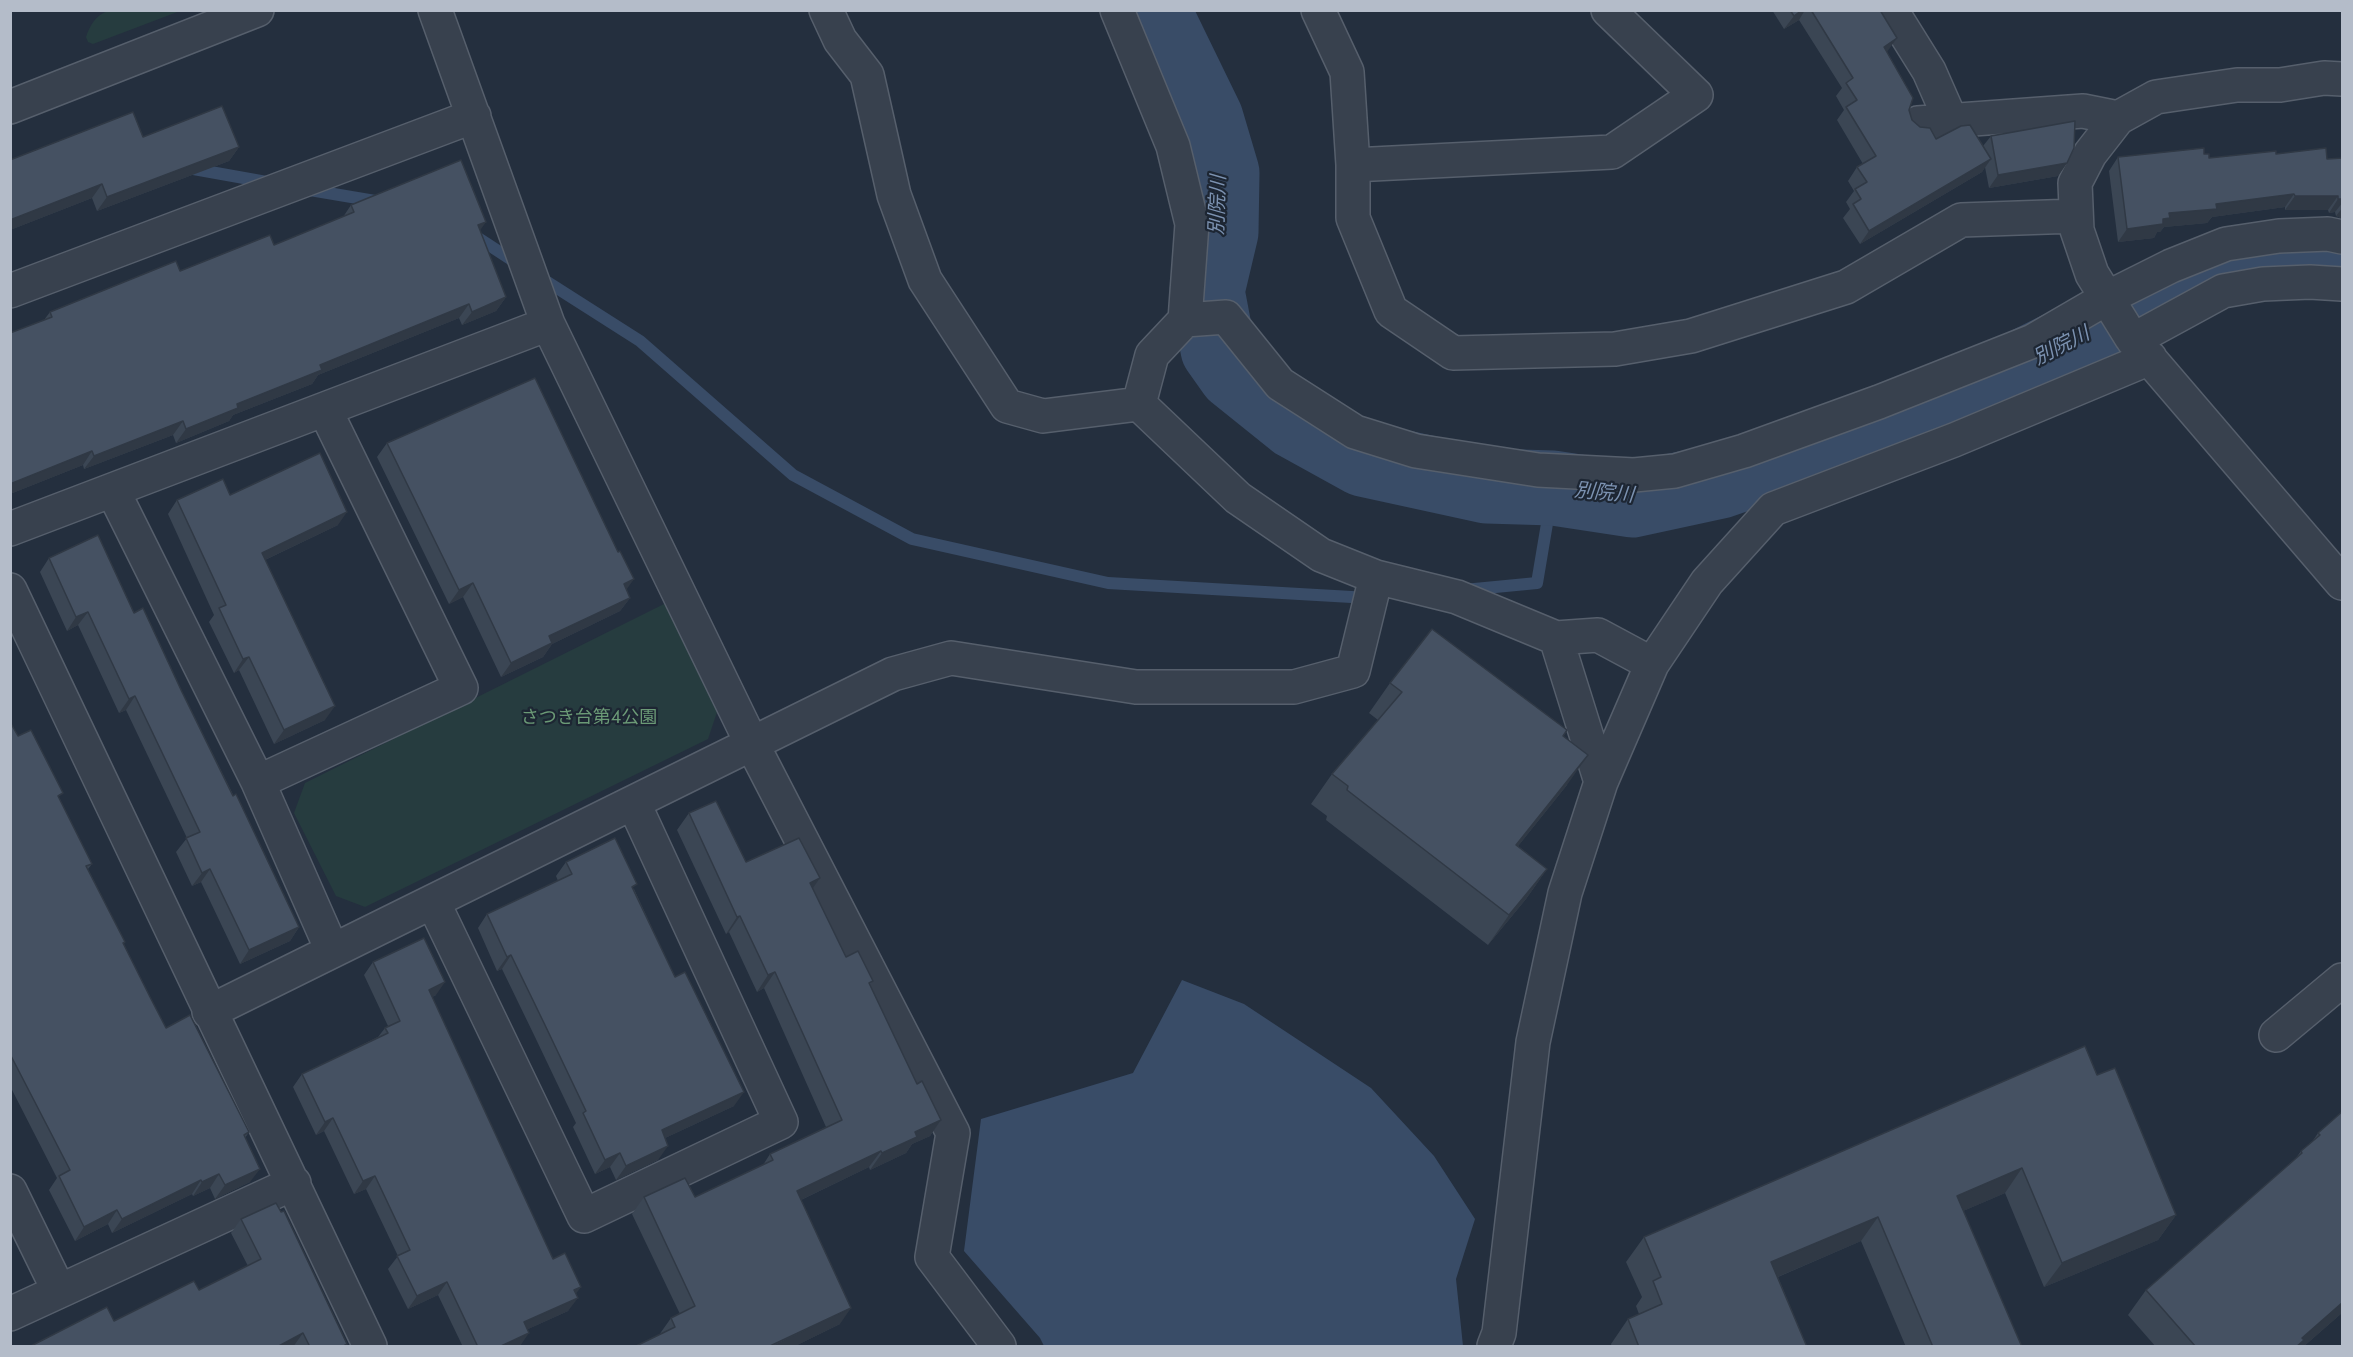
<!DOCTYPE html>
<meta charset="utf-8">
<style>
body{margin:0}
#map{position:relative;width:2353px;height:1357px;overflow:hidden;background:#242f3e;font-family:Jost,sans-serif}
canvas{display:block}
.frame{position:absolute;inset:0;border:12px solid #b4bcc9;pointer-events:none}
</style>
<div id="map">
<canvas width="2353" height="1357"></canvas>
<div class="frame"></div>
</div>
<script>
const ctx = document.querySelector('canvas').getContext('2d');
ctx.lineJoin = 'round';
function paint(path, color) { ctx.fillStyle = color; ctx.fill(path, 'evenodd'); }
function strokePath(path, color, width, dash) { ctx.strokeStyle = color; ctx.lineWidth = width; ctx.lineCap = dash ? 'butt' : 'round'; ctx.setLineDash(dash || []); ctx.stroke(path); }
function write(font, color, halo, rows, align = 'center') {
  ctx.font = font + ' Jost,"Noto Sans JP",sans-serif'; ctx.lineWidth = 4.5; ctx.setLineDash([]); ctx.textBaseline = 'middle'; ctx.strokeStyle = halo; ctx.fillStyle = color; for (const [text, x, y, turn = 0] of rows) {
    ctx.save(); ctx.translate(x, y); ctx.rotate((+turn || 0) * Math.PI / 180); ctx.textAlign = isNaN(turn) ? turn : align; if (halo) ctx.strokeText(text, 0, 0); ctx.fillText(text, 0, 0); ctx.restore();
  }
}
paint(new Path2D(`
 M 108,11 L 108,10 L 180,11 L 93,44 L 88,42 L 86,37 C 90,25 96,15 108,11 Z
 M 666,603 L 718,709 L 708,739 L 365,907 L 336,896 L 294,813 L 305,783 Z`), '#263c3f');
paint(new Path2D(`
 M 1182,980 L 1244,1004 L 1371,1088 L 1434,1156 L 1475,1219 L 1456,1279 L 1463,1346 L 1044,1346 L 1040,1338 L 964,1251 L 981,1119 L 1133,1073 Z`), '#394c67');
strokePath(new Path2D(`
 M 188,168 L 272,183
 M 304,189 L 381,202
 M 472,234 L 518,264
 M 538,276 L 640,341 L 793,475 L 912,539 L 1108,583 L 1369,598
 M 1464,590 L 1537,583 L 1553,488`), '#394c67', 12);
strokePath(new Path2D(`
 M 1153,10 L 1206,119 L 1222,173 L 1221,232 L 1207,291 L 1218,349 L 1235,373 L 1296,422 L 1363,459 L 1487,486 L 1553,488 L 1632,500 L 1720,481 L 1847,437 L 1982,387 L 2209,274 L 2272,258 L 2342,256`), '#394c67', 75);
const minor = new Path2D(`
 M 435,10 L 548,324 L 752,744 L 953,1133 L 932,1257 L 999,1346
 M 826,10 L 840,40 L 867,75 L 894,195 L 925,280 L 1007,406 L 1043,416 L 1139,404
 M 1117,10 L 1173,146 L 1192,224 L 1185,320 L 1152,355 L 1139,404
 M 1318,10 L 1347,72 L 1353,165 L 1612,152 L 1696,95 L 1608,10
 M 1891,10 L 1929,71 L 1951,121
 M 2342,79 L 2324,78 L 2280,85 L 2237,85 L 2156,97 L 2118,118 L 2090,154 L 2075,183 L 2077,230 L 2092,274 L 2131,337 L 2342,583
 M 10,107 L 257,10
 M 1918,123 L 2083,111 L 2118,118
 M 1353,165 L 1353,218 L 1391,311 L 1453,353 L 1615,349 L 1691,336 L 1846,287 L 1961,220 L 2076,216
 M 10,291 L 474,116
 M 1185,320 L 1226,317 L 1280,384 L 1355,432 L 1416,451 L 1538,470 L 1634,475 L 1675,471 L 1744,451 L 1879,402 L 2033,341 L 2107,298 L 2171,266 L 2226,244 L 2279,236 L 2328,234 L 2342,237
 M 2133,340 L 2223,291 L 2263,284 L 2310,282 L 2342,284
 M 1139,404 L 1238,498 L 1321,555 L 1376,577 L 1457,597 L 1556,638 L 1598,635 L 1652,664
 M 113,491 L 258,782 L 332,950
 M 10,529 L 548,324
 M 10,590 L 370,1346
 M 1556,638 L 1601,782
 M 258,782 L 461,688 L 325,410
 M 433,902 L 584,1216 L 781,1122 L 634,804
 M 209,1012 L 893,674 L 951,658 L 1136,687 L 1294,687 L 1353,671 L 1376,577
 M 2276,1035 L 2342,980
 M 10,1191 L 59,1291
 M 10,1314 L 294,1183
 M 1494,1346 L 1499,1333 L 1533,1042 L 1565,893 L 1601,782 L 1652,664 L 1707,582 L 1773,509 L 1954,440 L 2150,358`);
strokePath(minor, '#565f6c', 36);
strokePath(minor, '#38414e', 33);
paint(new Path2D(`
 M 1772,10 L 1880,10 L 1887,52 L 1912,120 L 1936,139 L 1983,146 L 1991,136 L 2067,163 L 2058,176 L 1989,188 L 1985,167 L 1982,172 L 1860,244 L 1843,218 L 1850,209 L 1846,202 L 1854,191 L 1848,181 L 1857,167 L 1863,164 L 1837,120 L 1844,110 L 1836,96 L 1842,88 L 1799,20 L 1784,29 Z
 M 143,137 L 239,147 L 229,161 L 97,211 L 92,198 L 10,230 L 10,160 Z
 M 2204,154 L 2209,158 L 2276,154 L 2327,159 L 2343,158 L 2343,219 L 2336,216 L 2335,212 L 2329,213 L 2328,210 L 2285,210 L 2285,207 L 2212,217 L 2207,223 L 2164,227 L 2160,232 L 2157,232 L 2154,238 L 2118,242 L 2109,171 L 2118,157 Z
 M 351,205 L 480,231 L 506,297 L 496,311 L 462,325 L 459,318 L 318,375 L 312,384 L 233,415 L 229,421 L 176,443 L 173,435 L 84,469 L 83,465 L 10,494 L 10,333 L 44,320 L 50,312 L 180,271 L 274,245 L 343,217 Z
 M 387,443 L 626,590 L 630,598 L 620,611 L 552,644 L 543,657 L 501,677 L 463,597 L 449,604 L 377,457 Z
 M 230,495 L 338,525 L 265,560 L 325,720 L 274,744 L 239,670 L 234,673 L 209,622 L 214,615 L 168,514 L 177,500 Z
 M 49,558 L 134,613 L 182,692 L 299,927 L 290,941 L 240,964 L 201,882 L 192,886 L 176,852 L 187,838 L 126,710 L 119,713 L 78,625 L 67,631 L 40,572 Z
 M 1390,683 L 1563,736 L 1567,785 L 1518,846 L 1547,869 L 1526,899 L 1488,945 L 1335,827 L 1326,820 L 1327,816 L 1311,804 L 1332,774 L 1378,720 L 1369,713 Z
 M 10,722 L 18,736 L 59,799 L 92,864 L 88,869 L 125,942 L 123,945 L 166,1028 L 249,1132 L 245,1138 L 250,1182 L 215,1199 L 210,1188 L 193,1196 L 192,1194 L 112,1233 L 108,1224 L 75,1241 L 49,1190 L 57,1178 L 10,1086 Z
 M 689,813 L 746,862 L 820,878 L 812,889 L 846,957 L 873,981 L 870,985 L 917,1084 L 941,1120 L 930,1136 L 912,1144 L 906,1153 L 870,1170 L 869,1167 L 801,1200 L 840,1324 L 793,1347 L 634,1347 L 659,1335 L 671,1318 L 680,1314 L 632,1214 L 644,1197 L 695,1197 L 763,1165 L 770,1154 L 826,1127 L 764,988 L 757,992 L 729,932 L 726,934 L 677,830 Z
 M 566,862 L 634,889 L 734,1106 L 665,1138 L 658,1160 L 616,1180 L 610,1167 L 595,1174 L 573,1127 L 576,1123 L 535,1037 L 502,969 L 497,971 L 478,928 L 487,914 L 558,881 L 556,876 Z
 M 373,962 L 436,995 L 432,997 L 553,1259 L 576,1294 L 568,1311 L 528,1329 L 520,1346 L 518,1347 L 463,1347 L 438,1295 L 408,1309 L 388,1269 L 398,1256 L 366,1189 L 354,1194 L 324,1131 L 316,1135 L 293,1087 L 302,1074 L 378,1037 L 385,1028 L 388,1026 L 364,975 Z
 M 2097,1075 L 2176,1215 L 2158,1240 L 2044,1287 L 2005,1193 L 1963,1211 L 2022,1347 L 1906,1347 L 1861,1241 L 1778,1277 L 1807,1347 L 1612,1347 L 1611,1344 L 1628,1319 L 1639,1314 L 1636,1306 L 1642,1297 L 1626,1262 L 1644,1237 Z
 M 2343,1111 L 2343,1312 L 2303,1347 L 2156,1347 L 2128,1315 L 2146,1290 L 2296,1158 L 2301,1151 L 2312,1142 L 2318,1133 Z
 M 241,1219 L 347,1344 L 345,1347 L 29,1347 L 114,1321 L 199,1290 L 248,1266 L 231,1233 Z`), '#3b4654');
paint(new Path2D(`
 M 1802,10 L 1805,10 L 1799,20 L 1784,29 L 1794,16 Z
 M 1897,38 L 1887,52 L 1884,47 Z
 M 239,147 L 229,161 L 97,211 L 107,197 Z
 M 1991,159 L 1982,172 L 1860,244 L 1869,231 Z
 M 2067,163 L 2058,176 L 1989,188 L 1998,175 Z
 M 102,184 L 92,198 L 10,230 L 10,220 Z
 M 2294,194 L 2285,207 L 2212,217 L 2207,223 L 2164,227 L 2160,232 L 2157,232 L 2154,238 L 2118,242 L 2127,229 L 2163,219 L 2169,213 L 2216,204 Z
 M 2295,196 L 2338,196 L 2328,210 L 2285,210 Z
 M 2338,199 L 2343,199 L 2343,202 L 2335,212 L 2329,213 Z
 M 2343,207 L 2343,219 L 2336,216 Z
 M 486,222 L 476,236 L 478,225 Z
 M 506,297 L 496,311 L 462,325 L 472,312 Z
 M 469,304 L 459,318 L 318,375 L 312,384 L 233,415 L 229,421 L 176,443 L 186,429 L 237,404 L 320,365 Z
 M 183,421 L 173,435 L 84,469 L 94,456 Z
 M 92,451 L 83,465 L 10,494 L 10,484 Z
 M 347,512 L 338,525 L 252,566 L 262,553 Z
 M 634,579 L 624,593 L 624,584 Z
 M 473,583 L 463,597 L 449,604 L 459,590 Z
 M 630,598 L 620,611 L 552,644 L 543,657 L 501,677 L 511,663 L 549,636 Z
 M 88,612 L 78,625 L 67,631 L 76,617 Z
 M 249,657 L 239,670 L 234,673 L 243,659 Z
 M 135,696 L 126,710 L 119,713 L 129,699 Z
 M 335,706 L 325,720 L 274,744 L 284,730 Z
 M 1588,755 L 1567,785 L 1495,875 L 1516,845 Z
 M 210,869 L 201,882 L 192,886 L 202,873 Z
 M 1547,869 L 1526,899 L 1488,945 L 1509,915 Z
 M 820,878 L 808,895 L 810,883 Z
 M 740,916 L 729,932 L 726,934 L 737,917 Z
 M 299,927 L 290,941 L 240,964 L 249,950 Z
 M 511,955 L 502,969 L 497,971 L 507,957 Z
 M 775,972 L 764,988 L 757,992 L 768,975 Z
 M 445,982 L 436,995 L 420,1003 L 429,990 Z
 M 744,1092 L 734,1106 L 652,1144 L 662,1130 Z
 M 333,1118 L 324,1131 L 316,1135 L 325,1122 Z
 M 941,1120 L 930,1136 L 912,1144 L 906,1153 L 870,1170 L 882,1153 L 915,1132 Z
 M 668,1146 L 658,1160 L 616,1180 L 626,1166 Z
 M 881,1151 L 869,1167 L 786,1207 L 797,1191 Z
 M 620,1153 L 610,1167 L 595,1174 L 605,1160 Z
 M 2022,1168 L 2005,1193 L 1940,1221 L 1957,1196 Z
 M 260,1169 L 250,1182 L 215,1199 L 225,1185 Z
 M 219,1174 L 210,1188 L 193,1196 L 202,1182 Z
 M 375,1176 L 366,1189 L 354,1194 L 363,1181 Z
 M 201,1180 L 192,1194 L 112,1233 L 122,1219 Z
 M 117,1210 L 108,1224 L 75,1241 L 84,1227 Z
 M 2176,1215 L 2158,1240 L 2044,1287 L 2062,1263 Z
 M 1878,1217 L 1861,1241 L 1754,1287 L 1771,1262 Z
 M 447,1282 L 438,1295 L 408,1309 L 417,1296 Z
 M 581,1287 L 572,1299 L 574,1290 Z
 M 578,1298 L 568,1311 L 515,1335 L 524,1322 Z
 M 2343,1302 L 2343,1312 L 2303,1347 L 2295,1347 L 2302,1338 Z
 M 851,1308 L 840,1324 L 793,1347 L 770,1347 Z
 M 303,1333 L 293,1347 L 277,1347 Z
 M 529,1333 L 520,1346 L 518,1347 L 499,1347 Z`), '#303945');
const building = new Path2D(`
 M 1790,10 L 1802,10 L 1794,16 Z
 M 1811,10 L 1880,10 L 1897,38 L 1884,47 L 1913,98 L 1909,110 L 1912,120 L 1920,127 L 1930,128 L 1936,139 L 1961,126 L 1970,125 L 1991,159 L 1869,231 L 1853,204 L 1861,199 L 1855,189 L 1867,182 L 1857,167 L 1876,156 L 1846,107 L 1857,100 L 1846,83 L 1853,78 Z
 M 222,106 L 239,147 L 107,197 L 102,184 L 10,220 L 10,160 L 133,112 L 143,137 Z
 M 2075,121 L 2074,148 L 2067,163 L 1998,175 L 1991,136 Z
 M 2204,148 L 2204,154 L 2209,154 L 2209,158 L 2276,151 L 2276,154 L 2326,148 L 2327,159 L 2343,158 L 2343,199 L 2338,199 L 2338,196 L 2295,196 L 2294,194 L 2216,204 L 2217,209 L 2169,213 L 2170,218 L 2163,219 L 2163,224 L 2127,229 L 2118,157 Z
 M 461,160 L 486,222 L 478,225 L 506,297 L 472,312 L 469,304 L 320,365 L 322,370 L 237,404 L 238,408 L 186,429 L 183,421 L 94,456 L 92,451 L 10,484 L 10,333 L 52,317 L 50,312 L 176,261 L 180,271 L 270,235 L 274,245 L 354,212 L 351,205 Z
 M 535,378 L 618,552 L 620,551 L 634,579 L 624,584 L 630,598 L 549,636 L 552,643 L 511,663 L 473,583 L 459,590 L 387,443 Z
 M 320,453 L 347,512 L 262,553 L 335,706 L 284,730 L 249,657 L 243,659 L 219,608 L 226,605 L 177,500 L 223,479 L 230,495 Z
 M 98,535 L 134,613 L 143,608 L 182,692 L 233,796 L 236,794 L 299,927 L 249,950 L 210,869 L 202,873 L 186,838 L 200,832 L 135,696 L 129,699 L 88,612 L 76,617 L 49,558 Z
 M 1432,629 L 1567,730 L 1563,736 L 1588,755 L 1516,845 L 1547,869 L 1509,915 L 1356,797 L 1347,790 L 1348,786 L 1332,774 L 1402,692 L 1390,683 Z
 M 10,722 L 18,736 L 31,730 L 63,793 L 58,796 L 92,864 L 86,866 L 125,942 L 123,943 L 150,997 L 166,1028 L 190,1015 L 249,1132 L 244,1135 L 260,1169 L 225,1185 L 219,1174 L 202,1182 L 201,1180 L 122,1219 L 117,1210 L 84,1227 L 59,1176 L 70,1170 L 10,1054 Z
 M 716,801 L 746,862 L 799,838 L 820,878 L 810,883 L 846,957 L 858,951 L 873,981 L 869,983 L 917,1084 L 922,1081 L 941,1120 L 915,1132 L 917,1137 L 882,1153 L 881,1151 L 797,1191 L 851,1308 L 770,1346 L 772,1347 L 634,1347 L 675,1327 L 671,1318 L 695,1306 L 644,1197 L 685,1178 L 695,1197 L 773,1160 L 770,1154 L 842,1120 L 775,972 L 768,975 L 740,916 L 737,917 L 689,813 Z
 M 615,838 L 637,884 L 632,887 L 675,977 L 685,972 L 744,1092 L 662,1130 L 668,1146 L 626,1166 L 620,1153 L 605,1160 L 583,1113 L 586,1111 L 544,1023 L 511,955 L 507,957 L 487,914 L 572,874 L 566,862 Z
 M 424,938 L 445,982 L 429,990 L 553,1259 L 565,1253 L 581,1287 L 574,1290 L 578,1298 L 524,1322 L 529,1333 L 499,1347 L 478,1347 L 447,1282 L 417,1296 L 397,1256 L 410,1250 L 375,1176 L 363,1181 L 333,1118 L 325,1122 L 302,1074 L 388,1033 L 385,1028 L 400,1021 L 373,962 Z
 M 2085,1046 L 2097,1075 L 2115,1068 L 2176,1215 L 2062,1263 L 2022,1168 L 1957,1196 L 2022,1347 L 1933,1347 L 1878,1217 L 1771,1262 L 1807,1347 L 1639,1347 L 1628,1319 L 1662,1304 L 1653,1281 L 1661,1277 L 1644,1237 Z
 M 2343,1111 L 2343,1302 L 2302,1338 L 2304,1340 L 2296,1347 L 2196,1347 L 2146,1290 L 2302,1153 L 2301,1151 L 2320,1135 L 2318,1133 Z
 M 276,1203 L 281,1212 L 284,1211 L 347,1344 L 342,1347 L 310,1347 L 303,1333 L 277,1347 L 29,1347 L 107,1307 L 114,1321 L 194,1281 L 199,1290 L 261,1259 L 241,1219 Z`);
paint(building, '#455162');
strokePath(building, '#303945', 1.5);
write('18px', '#6b9a76', '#1d2633', [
 ["さつき台第4公園",589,719]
]);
write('italic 20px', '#7c92b1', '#1d2633', [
 ["別院川",1219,205,-88],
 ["別院川",2062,347,-27],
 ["別院川",1604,494,5]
]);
</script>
